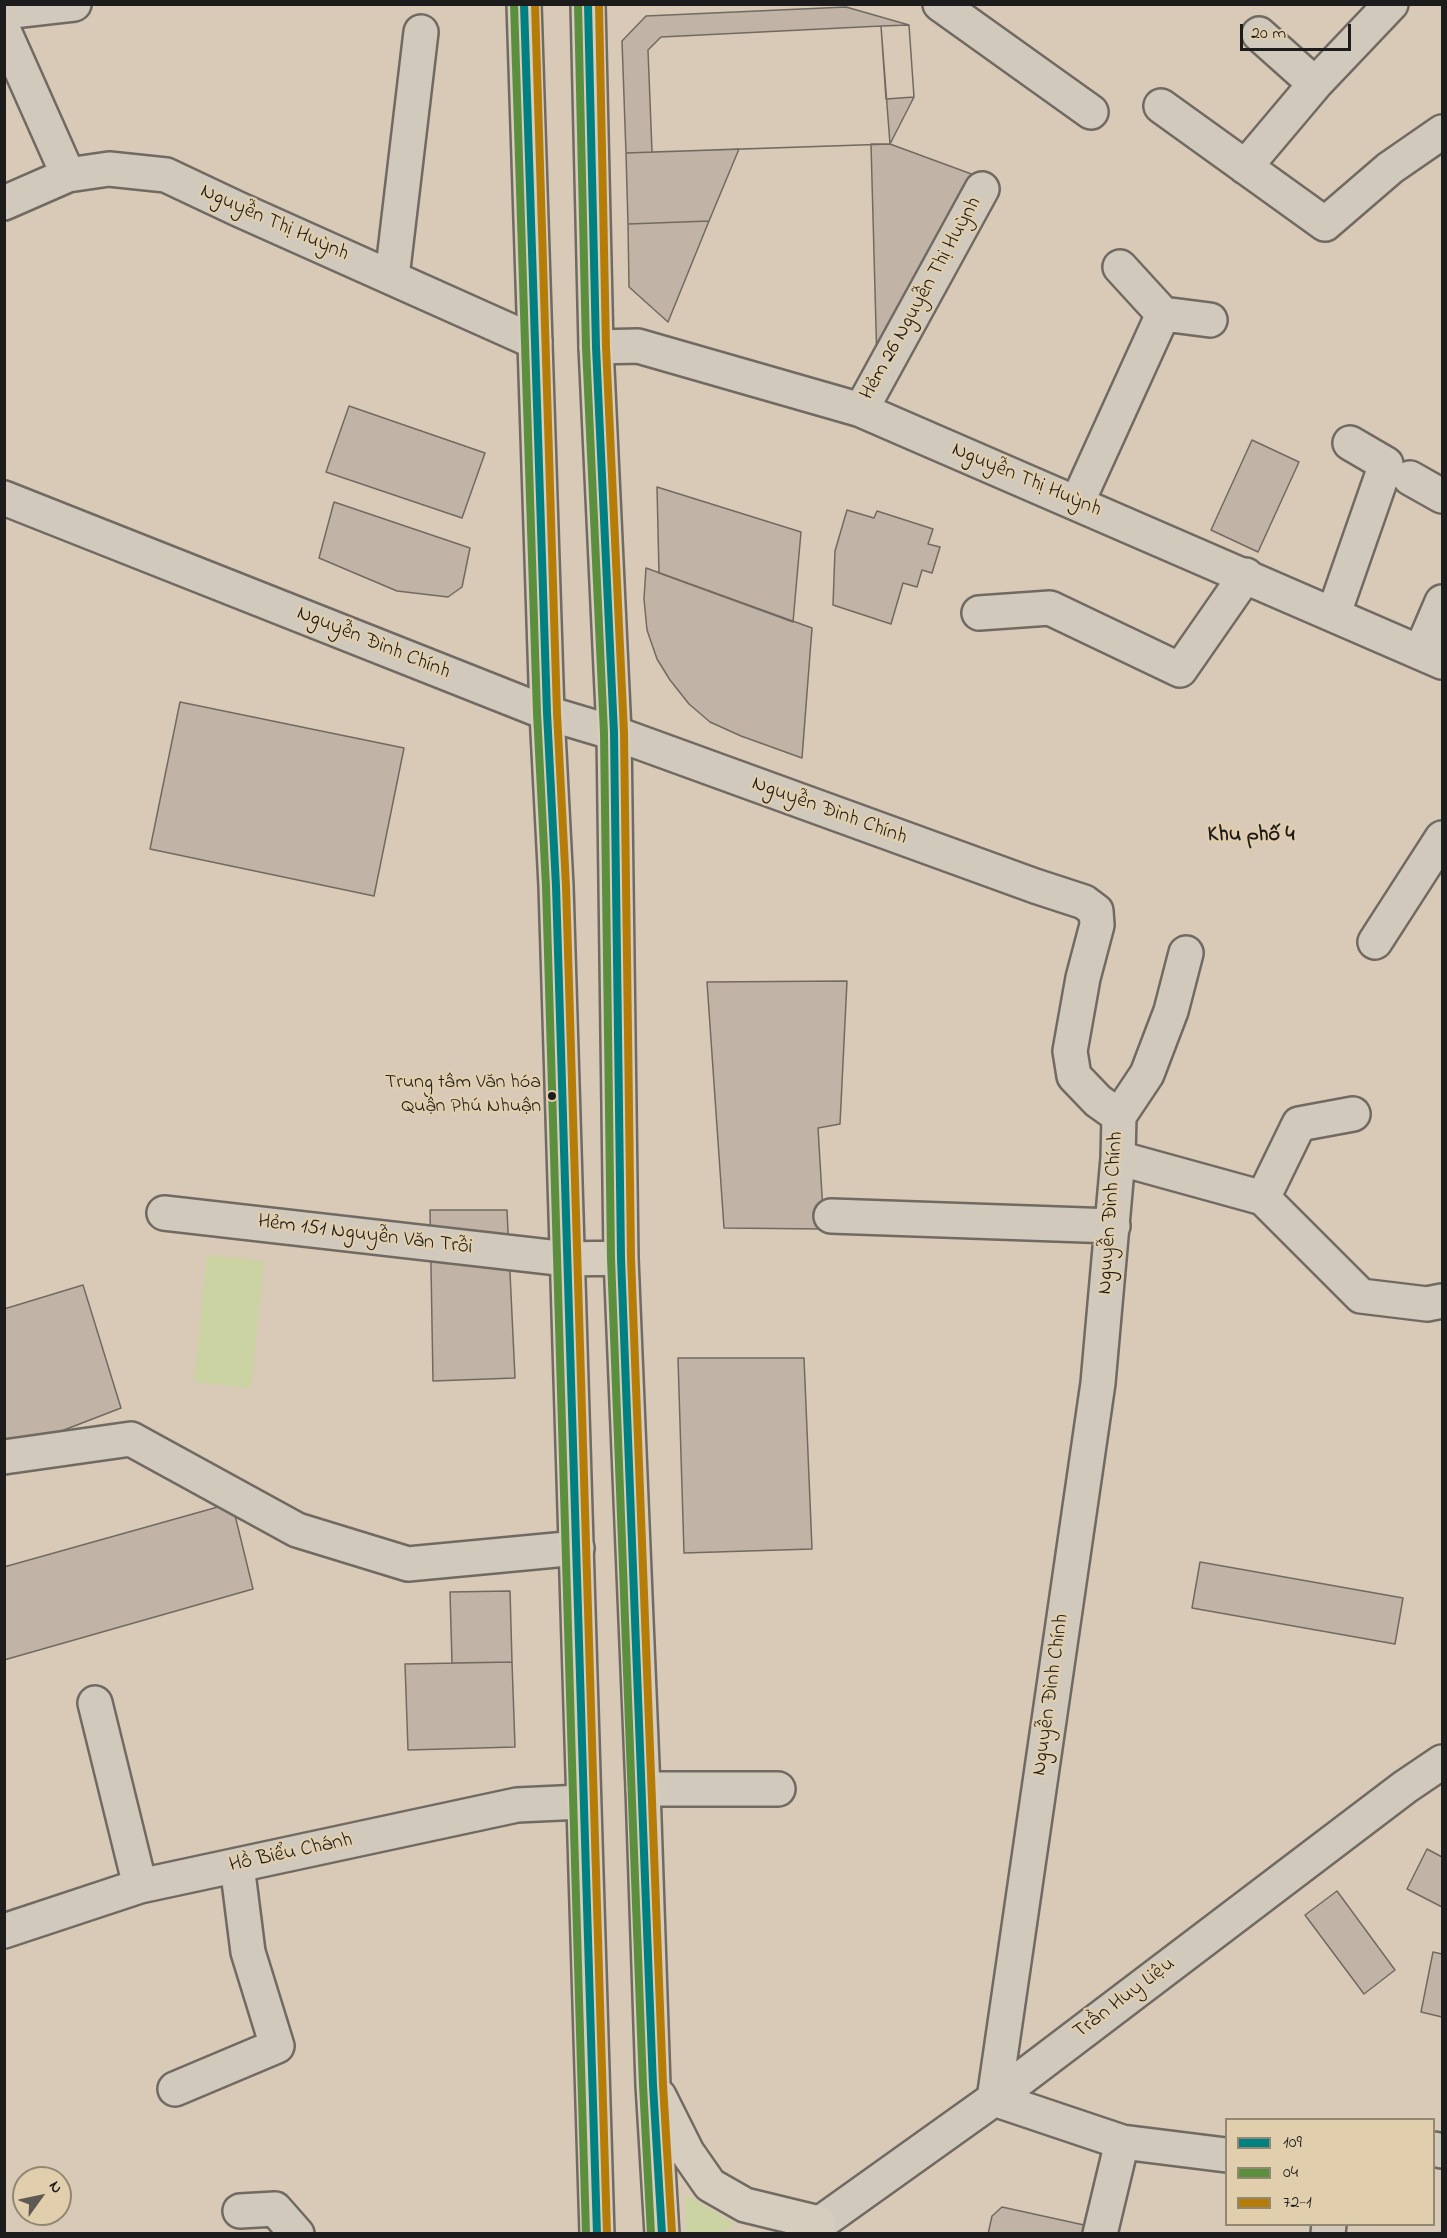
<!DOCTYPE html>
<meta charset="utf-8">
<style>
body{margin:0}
#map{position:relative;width:1447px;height:2238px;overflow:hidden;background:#d8cab7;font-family:"Indie Flower",sans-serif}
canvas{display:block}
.frame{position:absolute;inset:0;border:6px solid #1c1c1c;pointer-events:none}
.legend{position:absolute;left:1225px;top:2118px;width:210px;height:108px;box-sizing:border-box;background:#e1ceac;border:2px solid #928772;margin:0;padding:8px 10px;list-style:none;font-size:18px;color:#1c1c1c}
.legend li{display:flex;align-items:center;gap:12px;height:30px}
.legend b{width:30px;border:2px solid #928772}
.north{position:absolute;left:12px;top:2166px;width:60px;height:60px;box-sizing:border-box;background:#e1ceac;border:2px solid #928772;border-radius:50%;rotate:57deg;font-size:16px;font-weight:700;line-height:24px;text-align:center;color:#1c1c1c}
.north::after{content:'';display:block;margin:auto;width:21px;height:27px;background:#5e5952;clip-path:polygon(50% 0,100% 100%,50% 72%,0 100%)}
.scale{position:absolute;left:1240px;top:24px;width:111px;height:27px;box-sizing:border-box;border:3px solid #1c1c1c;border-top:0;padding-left:8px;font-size:18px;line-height:21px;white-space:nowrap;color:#1c1c1c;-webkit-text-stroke:4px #e1ceac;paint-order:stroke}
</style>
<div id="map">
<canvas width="1447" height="2238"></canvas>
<div class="frame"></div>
<ul class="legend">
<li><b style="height:8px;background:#008080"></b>109</li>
<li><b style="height:8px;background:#5b8f3e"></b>04</li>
<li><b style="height:8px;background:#b57d08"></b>72-1</li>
</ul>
<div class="north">N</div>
<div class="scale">20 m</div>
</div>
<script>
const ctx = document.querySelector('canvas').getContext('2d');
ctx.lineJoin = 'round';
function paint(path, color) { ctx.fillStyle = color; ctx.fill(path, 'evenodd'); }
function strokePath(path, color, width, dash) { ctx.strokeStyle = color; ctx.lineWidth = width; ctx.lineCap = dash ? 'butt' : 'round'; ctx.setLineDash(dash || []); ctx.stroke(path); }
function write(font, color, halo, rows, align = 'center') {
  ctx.font = font + ' "Indie Flower",sans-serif'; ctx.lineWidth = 4.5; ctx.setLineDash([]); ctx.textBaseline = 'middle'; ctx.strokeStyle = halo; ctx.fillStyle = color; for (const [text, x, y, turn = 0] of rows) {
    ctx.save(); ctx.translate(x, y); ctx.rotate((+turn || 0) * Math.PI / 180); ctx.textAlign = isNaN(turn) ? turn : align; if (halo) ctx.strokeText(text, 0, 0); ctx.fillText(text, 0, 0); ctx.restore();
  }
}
paint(new Path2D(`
 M 207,1255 L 264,1261 L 251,1388 L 194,1382 Z
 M 685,2194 L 735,2224 L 722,2233 L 686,2233 Z`), '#cbd3a2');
const building = new Path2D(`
 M 846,7 L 909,25 L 914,97 L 890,144 L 626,153 L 622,41 L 646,16 Z
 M 909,25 L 914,97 L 886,99 L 881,26 Z
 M 881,26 L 890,144 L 652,152 L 648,50 L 661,37 Z
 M 871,144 L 890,144 L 985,179 L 877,364 Z
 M 739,149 L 709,221 L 628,224 L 626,153 Z
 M 709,221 L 668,322 L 629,287 L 628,224 Z
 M 349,406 L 485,453 L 462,518 L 326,472 Z
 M 1252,440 L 1299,462 L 1258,552 L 1211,530 Z
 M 657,487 L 801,532 L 793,622 L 659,573 Z
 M 334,502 L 470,548 L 462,587 L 448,597 L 397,591 L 319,558 Z
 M 847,510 L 874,518 L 877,511 L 933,529 L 928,544 L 940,547 L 932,573 L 922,570 L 917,587 L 903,583 L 891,624 L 833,605 L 835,551 Z
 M 646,568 L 812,628 L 802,758 L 741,736 L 710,722 L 689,704 L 670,680 L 657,659 L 647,630 L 644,599 Z
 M 180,702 L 404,748 L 374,896 L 150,849 Z
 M 847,981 L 840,1124 L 818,1128 L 824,1229 L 724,1228 L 707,982 Z
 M 430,1210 L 507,1210 L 515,1378 L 433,1381 Z
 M 83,1285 L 121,1408 L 64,1430 L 5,1445 L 4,1309 Z
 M 678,1358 L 804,1358 L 812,1549 L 684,1553 Z
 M 232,1503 L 253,1589 L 4,1660 L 4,1567 Z
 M 1200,1562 L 1403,1598 L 1395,1644 L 1192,1608 Z
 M 510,1591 L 512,1662 L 452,1663 L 450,1592 Z
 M 512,1662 L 515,1747 L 408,1750 L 405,1664 Z
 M 1427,1849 L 1442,1857 L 1442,1907 L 1407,1889 Z
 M 1337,1891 L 1395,1970 L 1364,1994 L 1305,1915 Z
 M 1433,1952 L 1442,1954 L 1442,2017 L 1421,2012 Z
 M 1002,2207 L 1084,2225 L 1082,2234 L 988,2234 L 992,2216 Z`);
paint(building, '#c1b4a6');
strokePath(building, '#716a62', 1.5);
const minor = new Path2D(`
 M 940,4 L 1091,112
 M 4,12 L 74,4
 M 4,31 L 68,175
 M 1259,34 L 1315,84 L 1391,4
 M 1161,106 L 1325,224 L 1390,168 L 1442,132
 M 1245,167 L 1315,84
 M 4,203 L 68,175 L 109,169 L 166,175 L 238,209 L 535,342
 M 1120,267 L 1163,314 L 1210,320
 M 392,277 L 421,32
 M 596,347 L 638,346 L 861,410 L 1442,662
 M 861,410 L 982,189
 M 1410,478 L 1442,496
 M 4,498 L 547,713 L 614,733 L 1035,886 L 1084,902 L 1096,911 L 1097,925 L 1083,978 L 1070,1051 L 1074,1076 L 1098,1101 L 1119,1116 L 1118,1158 L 1098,1383 L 994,2099
 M 1077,503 L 1163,314
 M 979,613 L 1050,608 L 1180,670 L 1246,575
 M 1334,613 L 1386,464 L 1350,443
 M 1421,651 L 1442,602
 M 1375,942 L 1442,838
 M 1119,1116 L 1147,1074 L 1171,1011 L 1186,953
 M 1118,1158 L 1263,1198 L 1361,1296 L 1427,1304 L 1442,1301
 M 1263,1198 L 1299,1124 L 1353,1114
 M 164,1213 L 567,1259
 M 831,1216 L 1113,1226
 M 4,1457 L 131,1439 L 297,1530 L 408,1564 L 577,1548
 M 95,1703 L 140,1886
 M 643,1789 L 778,1789
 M 4,1931 L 140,1886 L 517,1805 L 582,1802
 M 175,2089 L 277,2046 L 248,1952 L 237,1865
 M 994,2099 L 1122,2142 L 1226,2155
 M 1434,2149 L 1442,2151
 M 240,2211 L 275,2209 L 297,2234
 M 805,2234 L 994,2099 L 1405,1787 L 1442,1762
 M 1100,2234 L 1122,2142
 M 1328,2234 L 1329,2224`);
const major = new Path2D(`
 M 524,4 L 547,713 L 556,886 L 597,2234
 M 588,4 L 596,347 L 614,733 L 621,1258 L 643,1789 L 653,2085 L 662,2234
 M 567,1259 L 621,1258
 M 659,2096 L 687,2152 L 710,2185 L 745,2205 L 819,2223`);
strokePath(minor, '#716a62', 38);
strokePath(major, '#716a62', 38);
strokePath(minor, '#d1c9bc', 33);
strokePath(major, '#d6cdbf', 33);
strokePath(new Path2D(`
 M 524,4 L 547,713 L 556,886 L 597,2234
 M 588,4 L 596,347 L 614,733 L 621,1258 L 653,2085 L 662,2234`), '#008080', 8);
strokePath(new Path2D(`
 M 514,4 L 537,713 L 546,886 L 586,2234
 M 578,4 L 586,347 L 604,733 L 611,1258 L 643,2085 L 651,2234`), '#5b8f3e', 8);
strokePath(new Path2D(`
 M 535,4 L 557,713 L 566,886 L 607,2234
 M 599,4 L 606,347 L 624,733 L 631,1258 L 663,2085 L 672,2233`), '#b57d08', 8);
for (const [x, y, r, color] of [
 [552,1096,5,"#1c1c1c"]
]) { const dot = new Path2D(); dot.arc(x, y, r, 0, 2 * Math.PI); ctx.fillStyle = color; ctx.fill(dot); strokePath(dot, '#e1ceac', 2); }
write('20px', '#1c1c1c', '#e1ceac', [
 ["Trung tâm Văn hóa",541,1084],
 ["Quận Phú Nhuận",541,1108]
], 'right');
write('21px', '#1c1c1c', '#e1ceac', [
 ["Nguyễn Thị Huỳnh",274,224,24],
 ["Hẻm 26 Nguyễn Thị Huỳnh",922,299,-61],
 ["Nguyễn Thị Huỳnh",1026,481,23],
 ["Nguyễn Đình Chính",373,644,22],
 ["Nguyễn Đình Chính",829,812,20],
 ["Nguyễn Đình Chính",1112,1213,-86],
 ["Hẻm 151 Nguyễn Văn Trỗi",365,1236,7],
 ["Nguyễn Đình Chính",1052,1695,-82],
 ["Hồ Biểu Chánh",291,1854,-12],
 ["Trần Huy Liệu",1125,1999,-37]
]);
write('bold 22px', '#1c1c1c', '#e1ceac', [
 ["Khu phố 4",1251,836]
]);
</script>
